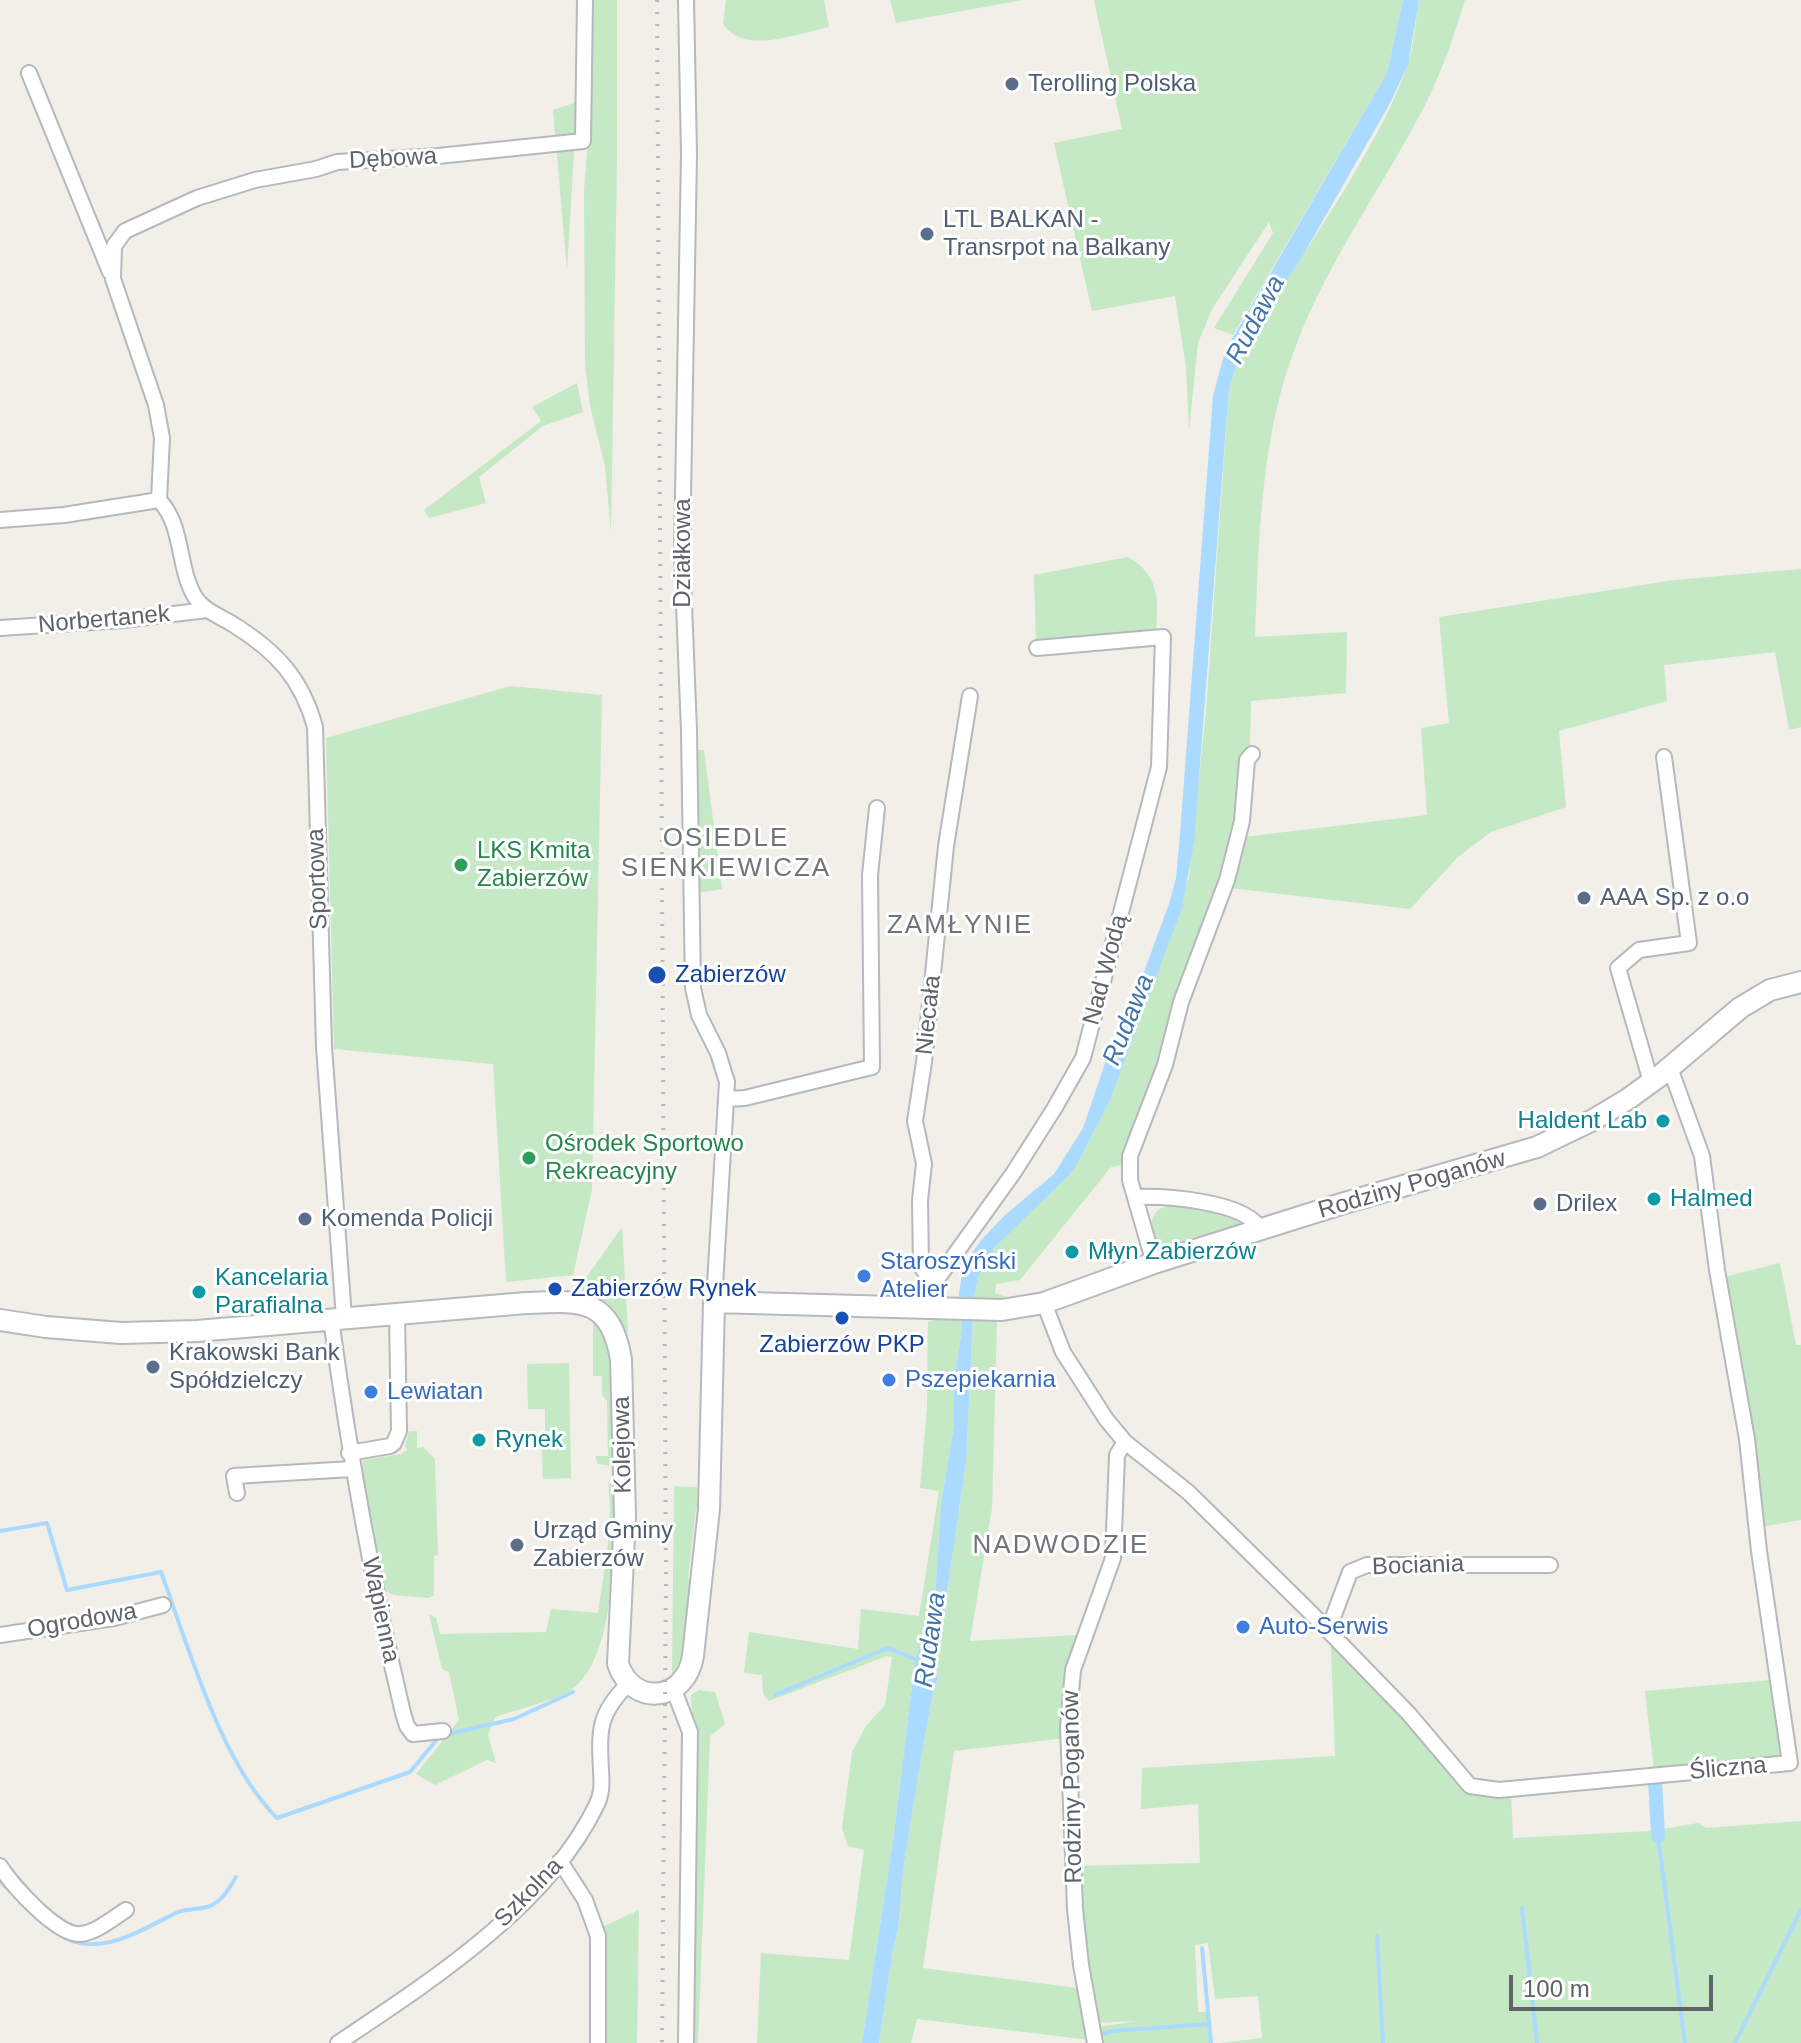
<!DOCTYPE html>
<meta charset="utf-8">
<style>
body{margin:0}
#map{position:relative;width:1801px;height:2043px;overflow:hidden;background:#f1efe8;font-family:Arial,sans-serif}
canvas{display:block}
.scale{position:absolute;left:1509px;top:1975px;width:204px;height:36px;box-sizing:border-box;border:4px solid #5f6368;border-top:0;padding-left:10px;font-size:24px;line-height:28px;white-space:nowrap;color:#5f6368;-webkit-text-stroke:6px #fff;paint-order:stroke}
</style>
<div id="map">
<canvas width="1801" height="2043"></canvas>
<div class="scale">100 m</div>
</div>
<script>
const ctx = document.querySelector('canvas').getContext('2d');
ctx.lineJoin = 'round';
function paint(path, color) { ctx.fillStyle = color; ctx.fill(path, 'evenodd'); }
function strokePath(path, color, width, dash) { ctx.strokeStyle = color; ctx.lineWidth = width; ctx.lineCap = dash ? 'butt' : 'round'; ctx.setLineDash(dash || []); ctx.stroke(path); }
function write(font, color, halo, rows, align = 'center') {
  ctx.font = font + ' Arial,sans-serif'; ctx.lineWidth = 6; ctx.setLineDash([]); ctx.textBaseline = 'middle'; ctx.strokeStyle = halo; ctx.fillStyle = color; for (const [text, x, y, turn = 0] of rows) {
    ctx.save(); ctx.translate(x, y); ctx.rotate((+turn || 0) * Math.PI / 180); ctx.textAlign = isNaN(turn) ? turn : align; if (halo) ctx.strokeText(text, 0, 0); ctx.fillText(text, 0, 0); ctx.restore();
  }
}
paint(new Path2D(`
 M 590,0 L 617,0 L 617,159 L 611,533 L 605,466 L 590,406 L 585,364 L 584,191 L 591,101 Z
 M 726,0 L 824,0 L 829,27 C 797,33 745,56 723,24 Z
 M 890,0 L 1023,0 L 896,23 Z
 M 1094,0 L 1403,0 L 1387,73 L 1233,335 L 1214,328 L 1273,233 L 1269,222 L 1212,309 L 1198,343 L 1189,431 L 1186,368 L 1175,296 L 1092,311 L 1054,143 L 1122,129 Z
 M 1419,0 L 1465,0 C 1455,33 1444,65 1429,97 C 1388,180 1330,256 1297,343 C 1260,436 1259,539 1255,637 L 1347,632 L 1346,693 L 1251,701 L 1250,748 L 1245,750 L 1237,828 L 1165,1055 L 1123,1165 L 1111,1167 L 1020,1280 L 996,1284 L 995,1293 L 1007,1297 L 1005,1300 L 974,1298 L 978,1277 L 994,1248 L 1078,1163 L 1110,1100 L 1189,877 L 1206,710 L 1229,388 C 1244,341 1273,302 1300,260 C 1336,204 1385,129 1407,67 C 1414,46 1415,21 1419,0 Z
 M 577,102 L 567,270 L 553,110 Z
 M 577,383 L 583,412 L 543,426 L 479,477 L 486,503 L 429,518 L 424,510 L 541,421 L 532,407 Z
 M 1128,557 C 1159,575 1159,599 1156,632 L 1036,643 L 1034,575 Z
 M 1801,569 L 1801,727 L 1789,730 L 1775,652 L 1664,665 L 1667,701 L 1559,731 L 1566,807 L 1491,832 L 1458,857 L 1410,909 L 1230,888 L 1243,837 L 1427,815 L 1421,728 L 1449,723 L 1439,617 L 1674,580 Z
 M 511,686 L 602,695 L 592,1189 L 573,1275 L 506,1282 L 493,1064 L 334,1049 L 326,738 Z
 M 694,750 L 704,750 L 722,889 L 698,893 Z
 M 1175,1204 L 1200,1206 L 1245,1223 L 1244,1226 L 1170,1251 L 1155,1243 C 1150,1230 1149,1219 1159,1209 Z
 M 622,1227 L 628,1332 L 625,1333 C 616,1311 604,1300 581,1295 L 583,1282 Z
 M 1780,1263 L 1796,1345 L 1801,1345 L 1801,1520 L 1761,1527 L 1724,1277 Z
 M 593,1318 C 621,1352 613,1421 615,1464 L 611,1466 L 598,1464 L 595,1456 L 608,1456 L 607,1401 L 602,1395 L 602,1376 L 593,1376 Z
 M 938,1319 L 961,1320 L 962,1329 L 954,1381 L 954,1425 L 941,1504 L 935,1597 L 915,1662 L 893,1841 L 862,2043 L 757,2043 L 761,1953 L 849,1960 L 864,1850 L 848,1846 L 842,1828 L 852,1752 L 866,1726 L 885,1705 L 892,1657 L 887,1656 L 769,1701 L 763,1694 L 762,1675 L 744,1673 L 749,1632 L 858,1649 L 861,1609 L 919,1616 L 939,1491 L 920,1488 L 927,1408 L 928,1322 Z
 M 973,1321 L 997,1321 L 992,1508 L 970,1641 L 1077,1635 L 1067,1675 L 1066,1738 L 954,1751 L 923,1968 L 1077,1988 L 1090,2040 L 917,2019 L 911,2043 L 879,2043 L 893,1949 C 902,1922 900,1892 904,1864 C 913,1804 923,1746 934,1687 L 938,1679 L 936,1667 L 966,1462 Z
 M 569,1363 L 571,1478 L 543,1479 L 541,1433 L 545,1432 L 545,1409 L 528,1409 L 527,1364 Z
 M 409,1431 L 417,1431 L 417,1448 L 423,1447 L 435,1459 L 438,1555 L 434,1556 L 434,1595 L 429,1598 L 394,1595 L 383,1590 L 360,1471 L 364,1460 L 401,1454 L 407,1450 L 405,1446 Z
 M 608,1482 L 615,1487 C 612,1541 619,1656 571,1690 C 559,1699 512,1711 495,1717 L 488,1735 L 496,1763 L 487,1760 L 435,1785 L 416,1774 L 459,1720 L 449,1672 L 442,1669 L 429,1614 L 436,1618 L 440,1634 L 546,1632 L 551,1609 L 598,1613 C 604,1570 614,1525 608,1482 Z
 M 674,1486 L 697,1487 L 702,1505 L 696,1508 L 688,1578 L 693,1586 C 690,1609 688,1658 672,1674 Z
 M 1331,1645 L 1406,1717 L 1470,1792 L 1511,1791 L 1513,1838 L 1652,1831 L 1698,1823 L 1706,1828 L 1801,1821 L 1801,2043 L 1220,2043 L 1262,2038 L 1258,1996 L 1215,1999 L 1208,1943 L 1195,1945 L 1198,2012 L 1208,2012 L 1211,2043 L 1095,2043 L 1091,2028 L 1137,2021 L 1095,2023 L 1086,1984 L 1079,1866 L 1200,1863 L 1198,1804 L 1141,1809 L 1142,1768 L 1335,1756 Z
 M 1771,1680 L 1783,1772 L 1655,1780 L 1645,1691 Z
 M 699,1690 L 715,1692 L 725,1724 L 710,1736 L 698,2043 L 694,2043 L 696,1727 L 692,1715 L 691,1695 Z
 M 639,1910 L 637,2043 L 607,2043 L 607,1954 L 604,1926 Z`), '#c5e8c5');
paint(new Path2D(`
 M 1403,0 L 1419,0 L 1408,65 L 1389,105 L 1302,257 L 1258,325 L 1252,341 L 1240,356 L 1229,388 L 1194,842 L 1182,908 L 1110,1100 L 1078,1163 L 1069,1175 L 994,1248 L 978,1277 L 974,1298 L 966,1462 L 936,1667 L 938,1679 L 934,1687 C 923,1746 913,1804 904,1864 C 900,1892 902,1922 893,1949 L 879,2043 L 862,2043 L 893,1841 L 915,1662 L 935,1597 L 941,1504 L 954,1425 L 954,1381 L 962,1329 L 959,1293 L 962,1274 L 969,1264 L 972,1253 L 982,1239 L 1005,1215 L 1054,1174 L 1083,1128 L 1115,1034 L 1130,1010 L 1170,901 L 1176,878 L 1180,834 L 1213,396 L 1225,351 L 1387,73 Z`), '#aadaff');
strokePath(new Path2D(`
 M 0,1531 L 47,1523 L 67,1590 L 161,1572 C 189,1648 220,1761 277,1818 L 410,1772 L 439,1737
 M 775,1695 L 888,1648 L 920,1661
 M 448,1734 L 514,1719 L 573,1692
 M 1658,1836 L 1685,2043
 M 1,1882 L 22,1903
 M 1522,1908 L 1537,2043
 M 56,1932 C 93,1962 141,1930 176,1913 C 186,1908 197,1910 207,1907 C 221,1903 229,1889 236,1877
 M 1377,1936 L 1383,2043
 M 1202,1948 L 1211,2043
 M 1100,2035 L 1112,2031 L 1209,2024
 M 1735,2043 L 1801,1910`), '#aadaff', 4);
strokePath(new Path2D(`
 M 1655,1780 L 1658,1836`), '#aadaff', 14);
const street = new Path2D(`
 M 686,0 L 689,154 L 682,553 L 689,731 L 693,988 L 699,1015 L 718,1053 L 727,1082 L 714,1302
 M 29,73 L 110,272
 M 159,500 L 162,438 L 156,405 L 113,279 L 114,246 L 125,231 L 197,198 L 255,180 L 316,169 L 337,162 L 438,156 L 583,141 L 585,0
 M 159,500 C 184,526 177,567 195,597 C 204,611 220,616 234,625 C 276,651 302,679 315,727 L 324,1047 L 344,1318
 M 0,520 L 64,515 L 159,500
 M 0,628 L 123,620 L 207,610
 M 1651,1082 L 1618,968 L 1639,950 L 1689,943 L 1664,757
 M 728,1099 L 745,1098 L 872,1067 L 870,875 L 877,808
 M 1136,1197 C 1166,1196 1246,1201 1261,1230
 M 1154,1263 L 1130,1180 L 1130,1156 L 1165,1065 L 1181,1002 L 1227,880 L 1242,821 L 1247,760 L 1252,754
 M 933,1285 L 921,1266 L 920,1200 L 924,1164 L 915,1121 L 924,1062 L 946,846 L 970,696
 M 1044,1303 L 1063,1352 L 1106,1419 L 1125,1442 L 1188,1492 L 1312,1614 L 1409,1714 L 1470,1786 L 1499,1790 L 1790,1763 L 1759,1551 L 1747,1439 L 1717,1270 L 1702,1156 L 1670,1068
 M 923,1308 L 933,1285 L 1014,1172 L 1054,1109 L 1083,1058 L 1159,767 L 1163,637 L 1037,648
 M 331,1319 C 349,1452 372,1582 403,1713 L 407,1726 L 413,1734 L 443,1731
 M 349,1453 L 390,1446 L 394,1443 L 399,1431 L 397,1314
 M 237,1493 L 234,1476 L 352,1469
 M 1328,1631 L 1350,1572 L 1367,1565 L 1550,1565
 M 0,1635 L 114,1618 L 163,1605
 M 674,1690 L 690,1732 L 686,2043
 M 560,1861 L 585,1900 L 598,1936 L 598,2043
 M 0,1866 C 12,1885 58,1937 81,1934 C 97,1932 113,1918 126,1910
 M 338,2043 C 428,1983 548,1906 596,1806 C 602,1795 602,1784 601,1771 C 599,1729 598,1714 629,1683
 M 1095,2043 L 1081,1965 L 1075,1909 L 1068,1727 L 1073,1670 L 1113,1558 L 1117,1455 L 1125,1442`);
const secondary = new Path2D(`
 M 0,1320 L 46,1327 L 121,1333 L 197,1331 L 526,1303 C 579,1301 610,1296 621,1359 L 625,1516 L 618,1664 C 633,1708 686,1701 693,1656 L 709,1509 L 714,1302 L 1002,1310 L 1044,1303 L 1154,1263 L 1341,1204 L 1537,1147 L 1593,1120 L 1628,1099 L 1661,1075 L 1740,1008 L 1770,990 L 1801,982`);
strokePath(street, '#b5b8bc', 18);
strokePath(secondary, '#b6babf', 24);
strokePath(street, '#fff', 14);
strokePath(secondary, '#fff', 20);
strokePath(new Path2D(`
 M 657,0 L 666,1579 L 662,2043`), '#b6b7b8', 4, [2, 10]);
for (const [x, y, r, color] of [
 [1012,84,8,"#5c6f8a"],
 [927,234,8,"#5c6f8a"],
 [461,865,8,"#2e9e5b"],
 [1584,898,8,"#5c6f8a"],
 [657,975,10,"#1a4fb4"],
 [1663,1121,8,"#0f9aa8"],
 [529,1158,8,"#2e9e5b"],
 [1654,1199,8,"#0f9aa8"],
 [1540,1204,8,"#5c6f8a"],
 [305,1219,8,"#5c6f8a"],
 [1072,1252,8,"#0f9aa8"],
 [864,1276,8,"#3f7fe0"],
 [555,1289,8,"#1a4fb4"],
 [199,1292,8,"#0f9aa8"],
 [842,1318,8,"#1a4fb4"],
 [153,1367,8,"#5c6f8a"],
 [889,1380,8,"#3f7fe0"],
 [371,1392,8,"#3f7fe0"],
 [479,1440,8,"#0f9aa8"],
 [517,1545,8,"#5c6f8a"],
 [1243,1627,8,"#3f7fe0"]
]) { const dot = new Path2D(); dot.arc(x, y, r, 0, 2 * Math.PI); ctx.fillStyle = color; ctx.fill(dot); strokePath(dot, '#fff', 3); }
write('24px', '#4e5e75', '#fff', [
 ["Terolling Polska",1028,84],
 ["LTL BALKAN -",943,220],
 ["Transrpot na Balkany",943,248],
 ["AAA Sp. z o.o",1600,898],
 ["Drilex",1556,1204],
 ["Komenda Policji",321,1219],
 ["Krakowski Bank",169,1353],
 ["Spółdzielczy",169,1381],
 ["Urząd Gminy",533,1531],
 ["Zabierzów",533,1559]
], 'left');
write('24px', '#5f6368', '#fff', [
 ["Dębowa",393,159,-3],
 ["Działkowa",683,553,-90],
 ["Norbertanek",104,620,-5],
 ["Sportowa",318,879,-92],
 ["Nad Wodą",1106,970,-75],
 ["Niecała",929,1015,-84],
 ["Rodziny Poganów",1412,1185,-16],
 ["Kolejowa",623,1445,-91],
 ["Bociania",1418,1566,-2],
 ["Wapienna",380,1610,78],
 ["Ogrodowa",82,1621,-10],
 ["Śliczna",1728,1769,-5],
 ["Rodziny Poganów",1073,1787,-91],
 ["Szkolna",529,1893,-46]
]);
write('24px', '#27864d', '#fff', [
 ["LKS Kmita",477,851],
 ["Zabierzów",477,879],
 ["Ośrodek Sportowo",545,1144],
 ["Rekreacyjny",545,1172]
], 'left');
write('24px', '#164399', '#fff', [
 ["Zabierzów",675,975],
 ["Zabierzów Rynek",571,1289],
 ["Zabierzów PKP",842,1345,"center"]
], 'left');
write('24px', '#0d838f', '#fff', [
 ["Haldent Lab",1647,1121,"right"],
 ["Halmed",1670,1199],
 ["Młyn Zabierzów",1088,1252],
 ["Kancelaria",215,1278],
 ["Parafialna",215,1306],
 ["Rynek",495,1440]
], 'left');
write('24px', '#366cbe', '#fff', [
 ["Staroszyński",880,1262],
 ["Atelier",880,1290],
 ["Pszepiekarnia",905,1380],
 ["Lewiatan",387,1392],
 ["Auto-Serwis",1259,1627]
], 'left');
write('italic 26px', '#4174aa', '#fff', [
 ["Rudawa",1256,320,-62],
 ["Rudawa",1129,1020,-68],
 ["Rudawa",931,1640,-82]
]);
ctx.letterSpacing = '2px';
write('26px', '#70757a', '#fff', [
 ["OSIEDLE",726,839],
 ["SIENKIEWICZA",726,869],
 ["ZAMŁYNIE",960,926],
 ["NADWODZIE",1061,1546]
]);
ctx.letterSpacing = '0px';
</script>
